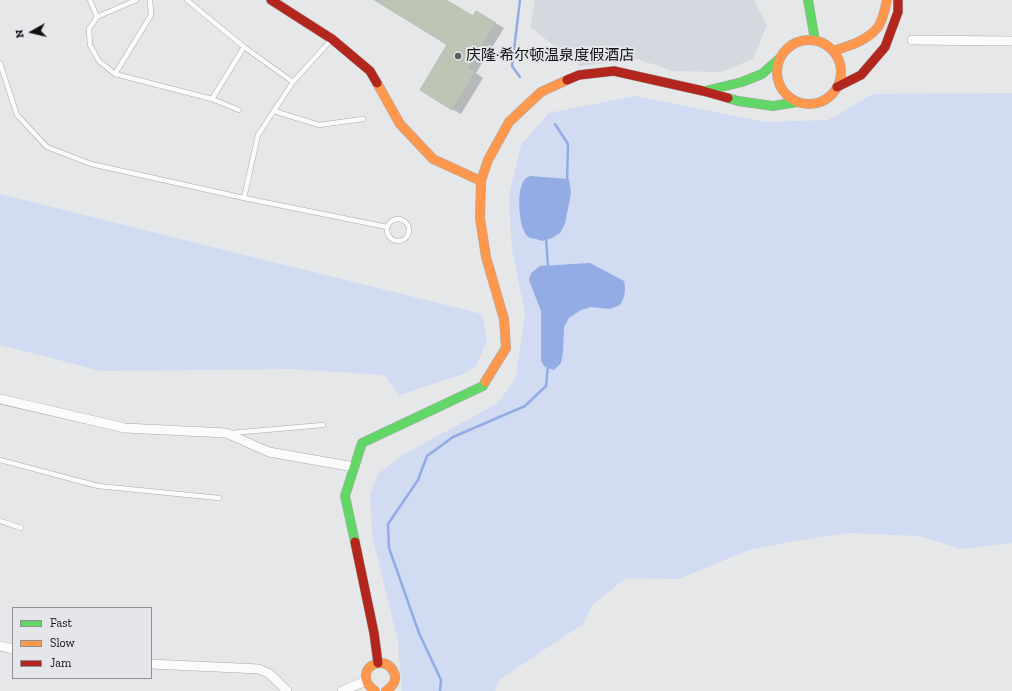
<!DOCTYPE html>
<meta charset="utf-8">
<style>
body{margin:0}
#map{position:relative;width:1012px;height:691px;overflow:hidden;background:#e5e7e9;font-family:"Zilla Slab",serif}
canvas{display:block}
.legend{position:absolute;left:12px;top:607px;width:140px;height:72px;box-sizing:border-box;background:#e4e6ea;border:1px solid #909194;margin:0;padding:5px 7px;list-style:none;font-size:12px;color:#111113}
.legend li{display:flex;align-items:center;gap:8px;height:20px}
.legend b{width:20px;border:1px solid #909194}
.north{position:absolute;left:12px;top:12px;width:40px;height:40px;-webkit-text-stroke:3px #e4e6ea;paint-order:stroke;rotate:262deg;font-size:11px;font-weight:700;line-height:16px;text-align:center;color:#111113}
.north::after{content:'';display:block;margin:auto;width:14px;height:18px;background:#111113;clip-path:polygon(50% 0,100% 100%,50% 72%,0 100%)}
</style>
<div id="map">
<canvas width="1012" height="691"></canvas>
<ul class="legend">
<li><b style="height:5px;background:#63d668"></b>Fast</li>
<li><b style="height:5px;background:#ff974d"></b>Slow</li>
<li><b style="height:5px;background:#b3261e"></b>Jam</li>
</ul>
<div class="north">N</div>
</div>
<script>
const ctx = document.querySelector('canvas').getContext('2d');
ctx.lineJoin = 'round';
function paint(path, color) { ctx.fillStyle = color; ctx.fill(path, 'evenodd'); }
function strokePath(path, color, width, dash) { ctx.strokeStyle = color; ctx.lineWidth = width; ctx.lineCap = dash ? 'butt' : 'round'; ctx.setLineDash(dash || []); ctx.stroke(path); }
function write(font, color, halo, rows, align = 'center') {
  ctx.font = font + ' "Zilla Slab","Noto Sans SC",serif'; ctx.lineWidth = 4; ctx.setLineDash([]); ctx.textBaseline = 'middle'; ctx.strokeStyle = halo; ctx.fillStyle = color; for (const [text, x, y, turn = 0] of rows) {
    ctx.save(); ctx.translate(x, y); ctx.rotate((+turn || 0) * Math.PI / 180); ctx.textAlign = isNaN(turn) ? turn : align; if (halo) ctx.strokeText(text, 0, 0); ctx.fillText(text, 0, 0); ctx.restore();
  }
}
paint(new Path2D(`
 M 535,0 L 754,0 L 767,25 L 753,59 L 721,72 L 673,71 L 637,59 L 580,66 L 530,27 Z`), '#d5d9df');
paint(new Path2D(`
 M 1012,93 L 1012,543 L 961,549 L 919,536 L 849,533 L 794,541 L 749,550 L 678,579 L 626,578 L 593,604 L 583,624 L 499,680 L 495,691 L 402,691 L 398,641 L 372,535 L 370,494 L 378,474 L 403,455 L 498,403 L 511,385 L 516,377 L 525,313 L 512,250 L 509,196 L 521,145 L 549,113 L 635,96 L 765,122 L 828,120 L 873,94 Z
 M 0,194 L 482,314 L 487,339 L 477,365 L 463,374 L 399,395 L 384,375 L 290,369 L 101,371 L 0,345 Z`), '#d1dbf2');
paint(new Path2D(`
 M 530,176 L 569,179 L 571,193 L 565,224 L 560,233 L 552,238 L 542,241 L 536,239 L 530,238 C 527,236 525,234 524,231 C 519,220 516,190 525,179 C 526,178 528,177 530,176 Z
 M 590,263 L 624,281 C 626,290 625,297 620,305 L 610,309 L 591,307 L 581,310 L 569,318 L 564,327 L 563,352 L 561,363 L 554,370 L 545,367 L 541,361 L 541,311 L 529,280 L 531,273 L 540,266 Z`), '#93ace5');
paint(new Path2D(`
 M 377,0 L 445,0 L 473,17 L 485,17 L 504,28 L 476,73 L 483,78 L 461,114 L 452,109 L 449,45 Z`), '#0003');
strokePath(new Path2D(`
 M 520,77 L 512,66 L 520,0
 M 555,124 L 568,144 L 567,180
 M 546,237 L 548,268
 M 440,691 L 441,680 L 419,633 L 389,548 L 388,524 L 418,480 L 427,456 L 453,437 L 525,406 L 546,386 L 548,366`), '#93ace5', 2.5);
const building = new Path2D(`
 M 375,0 L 446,0 L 473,16 L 476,11 L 496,23 L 468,68 L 475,72 L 452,110 L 420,90 L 447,45 Z`);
paint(building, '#bdc6b5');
strokePath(building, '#b7b9b9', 1);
const lane = new Path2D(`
 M 90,0 L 97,17
 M 136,0 L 97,17 L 89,29 L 90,45 L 99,61 L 115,74 L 212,99 L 239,110
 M 187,0 L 244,47 L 293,82
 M 0,63 L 17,115 L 47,147 L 91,164 L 244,198 L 387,227
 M 115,74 L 151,15 L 150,0
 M 212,99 L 244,47
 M 274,111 L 319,125 L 363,119
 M 244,198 L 258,135 L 293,82 L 331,40
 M387 230a11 11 0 1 1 22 0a11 11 0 1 1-22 0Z
 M 231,433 L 323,425
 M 0,460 L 98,486 L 219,498
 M 0,521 L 21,528`);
const street = new Path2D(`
 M 912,40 L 1012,41
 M 0,399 L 125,428 L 226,433 L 269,452 L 354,467
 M 0,646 L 13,649
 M 151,664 L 259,669 L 270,674 L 287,691
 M 342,691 L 366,681`);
const fast = new Path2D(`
 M 808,0 L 815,40
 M 705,91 L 742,82 L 762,74 L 779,59
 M 728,98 L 738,101 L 773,106 L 797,102
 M 355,542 L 345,496 L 362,443 L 483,386 L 485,382`);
const slow = new Path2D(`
 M777 72a32 32 0 1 1 64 0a32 32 0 1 1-64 0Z
 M 833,51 C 849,46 867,41 878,27 C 883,20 885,9 887,0
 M 377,83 L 400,124 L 433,159 L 481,181
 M 485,382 L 506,348 L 504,319 L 486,257 L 480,218 L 481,181 L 488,160 L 509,122 L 541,92 L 567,80
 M 375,691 C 372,688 368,686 367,682 C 362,668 376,659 388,665 C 392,668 394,671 395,675 C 396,683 391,687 386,691`);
const jam = new Path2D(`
 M 271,0 L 332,39 L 370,71 L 377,83
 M 567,80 L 579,75 L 614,71 L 703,91 L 728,98
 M 837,87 L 861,75 L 885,47 L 898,12 L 898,0
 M 355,542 L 374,633 L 378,663`);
strokePath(lane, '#a8a9aa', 5.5);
strokePath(street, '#a8a9aa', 10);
strokePath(fast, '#a8a9aa', 10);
strokePath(slow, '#a8a9aa', 10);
strokePath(jam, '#a8a9aa', 10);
strokePath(lane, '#fbfbfc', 4.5);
strokePath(street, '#fbfbfc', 9);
strokePath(fast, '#63d668', 9);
strokePath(slow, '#ff974d', 9);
strokePath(jam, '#b3261e', 9);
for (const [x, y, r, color] of [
 [458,56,4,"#5b5c5e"]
]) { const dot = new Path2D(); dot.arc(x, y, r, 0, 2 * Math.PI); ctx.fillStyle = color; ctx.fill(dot); strokePath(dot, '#e4e6ea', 1.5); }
write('15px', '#111113', '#e4e6ea', [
 ["庆隆·希尔顿温泉度假酒店",466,56]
], 'left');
</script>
